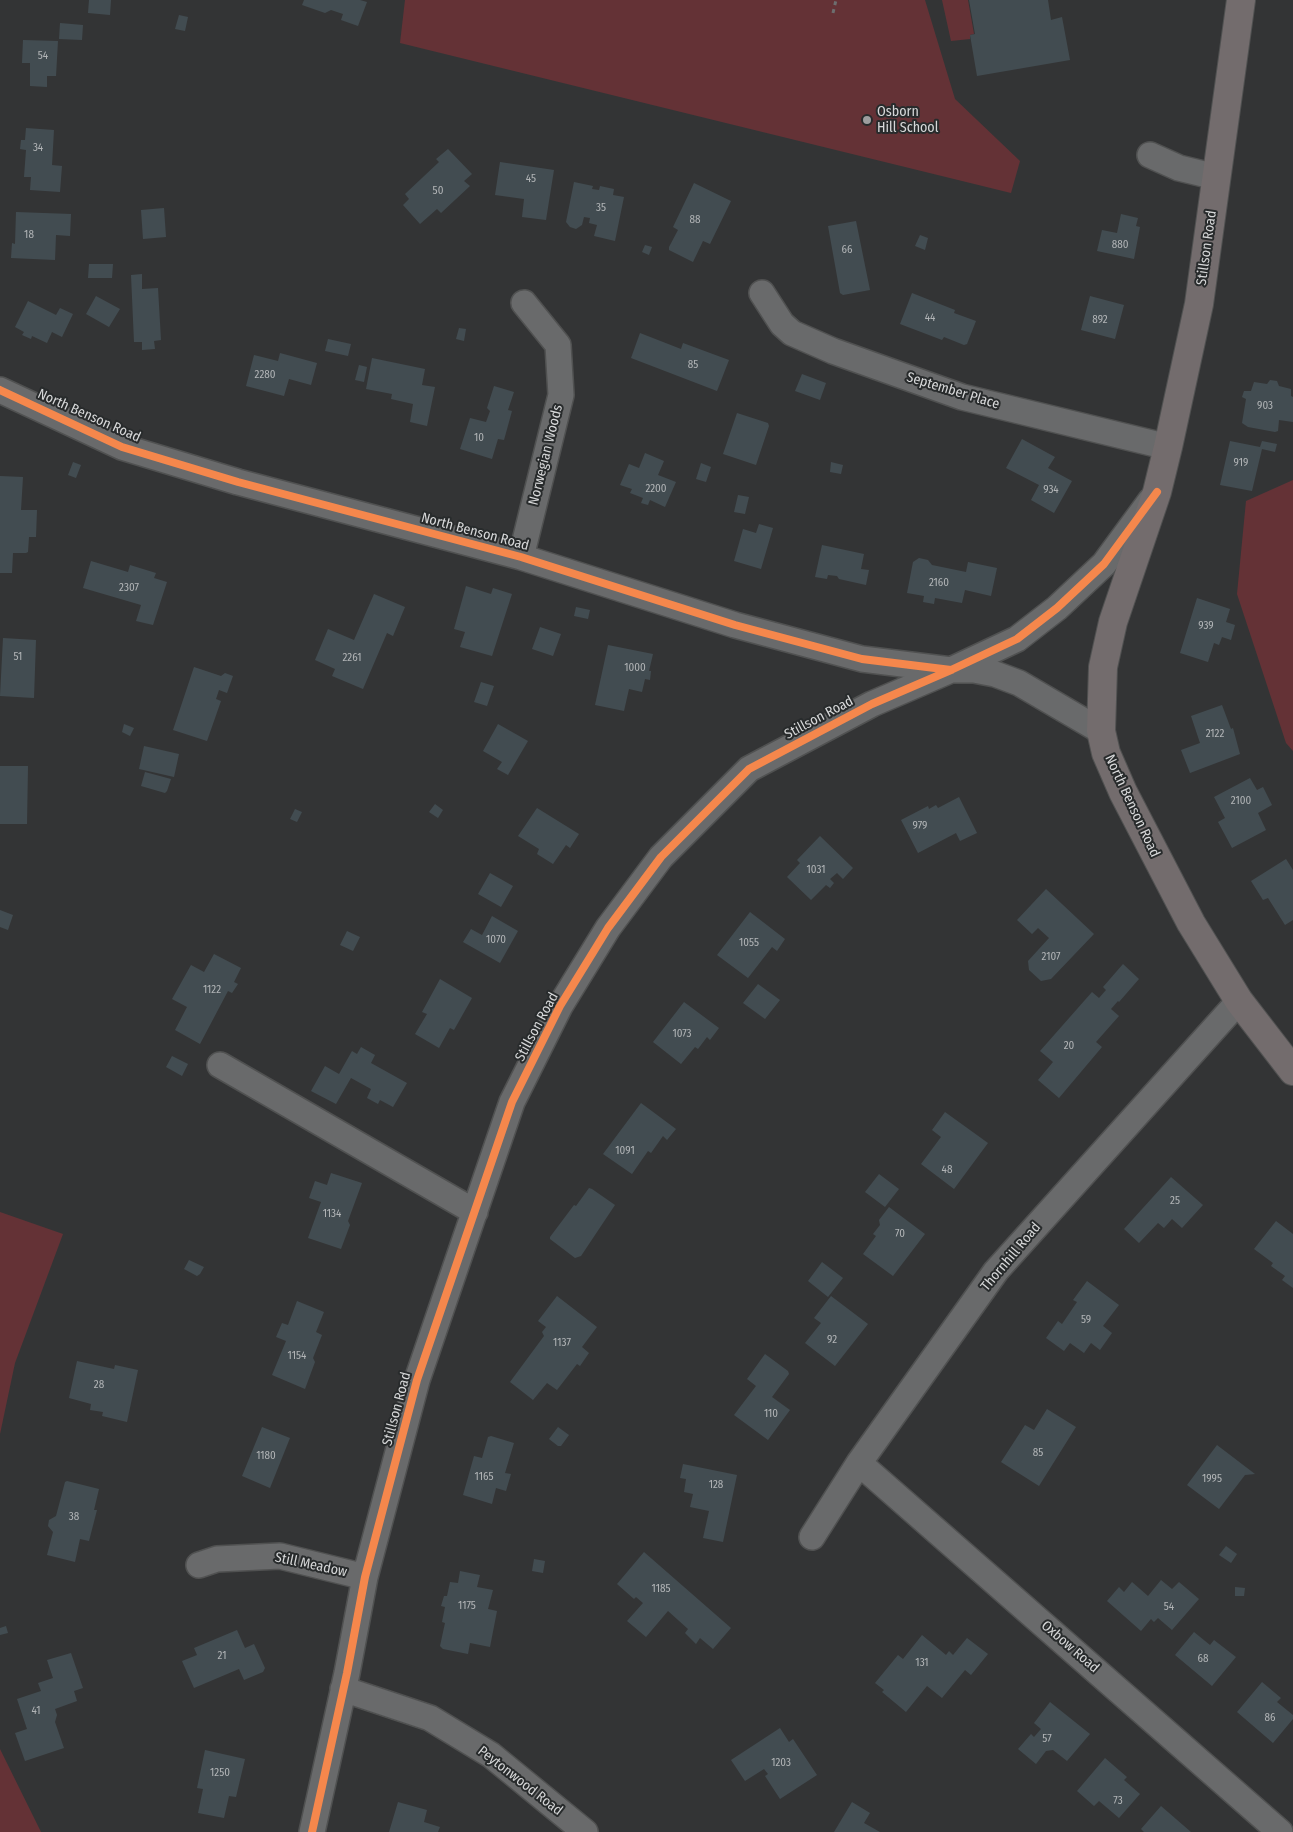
<!DOCTYPE html>
<style>
body{margin:0}
canvas{display:block;background:#333435}
</style>
<canvas width="1293" height="1832"></canvas>
<script>
const ctx = document.querySelector('canvas').getContext('2d');
ctx.lineJoin = 'round';
function paint(path, color) { ctx.fillStyle = color; ctx.fill(path, 'evenodd'); }
function strokePath(path, color, width, dash) { ctx.strokeStyle = color; ctx.lineWidth = width; ctx.lineCap = dash ? 'butt' : 'round'; ctx.setLineDash(dash || []); ctx.stroke(path); }
function write(font, color, halo, rows, align = 'center') {
  ctx.font = font + ' "Fira Sans Condensed",sans-serif'; ctx.lineWidth = 4; ctx.setLineDash([]); ctx.textBaseline = 'middle'; ctx.strokeStyle = halo; ctx.fillStyle = color; for (const [text, x, y, turn = 0] of rows) {
    ctx.save(); ctx.translate(x, y); ctx.rotate((+turn || 0) * Math.PI / 180); ctx.textAlign = isNaN(turn) ? turn : align; if (halo) ctx.strokeText(text, 0, 0); ctx.fillText(text, 0, 0); ctx.restore();
  }
}
paint(new Path2D(`
 M 405,0 L 925,0 L 955,99 L 1020,161 L 1011,193 L 400,43 Z
 M 942,0 L 968,0 L 974,34 L 970,35 L 970,39 L 951,41 Z
 M 1293,480 L 1293,751 L 1286,743 L 1237,594 L 1246,501 Z
 M 0,1212 L 63,1234 L 15,1363 L 0,1434 Z
 M 0,1749 L 41,1832 L 0,1832 Z`), '#643236');
paint(new Path2D(`
 M 89,0 L 111,0 L 110,15 L 88,13 Z
 M 304,0 L 360,0 L 367,2 L 358,26 L 341,20 L 343,14 L 331,10 L 325,13 L 302,5 Z
 M 969,0 L 1048,0 L 1051,20 L 1062,17 L 1070,60 L 977,76 L 970,35 L 975,34 Z
 M 179,15 L 188,17 L 185,31 L 175,29 Z
 M 60,23 L 83,25 L 82,40 L 59,39 Z
 M 23,40 L 58,41 L 56,76 L 47,76 L 47,87 L 30,86 L 30,63 L 22,63 Z
 M 26,128 L 54,130 L 52,165 L 62,166 L 60,192 L 30,190 L 31,177 L 24,177 L 26,150 L 20,149 L 21,140 L 25,140 Z
 M 448,149 L 472,174 L 464,181 L 470,186 L 441,213 L 437,209 L 420,224 L 403,205 L 409,199 L 405,194 L 439,162 L 436,159 Z
 M 500,162 L 554,170 L 546,220 L 522,217 L 524,199 L 495,195 Z
 M 574,182 L 593,186 L 592,189 L 599,190 L 600,186 L 614,189 L 613,195 L 624,197 L 615,241 L 594,236 L 597,225 L 589,223 L 590,218 L 584,217 L 582,225 L 576,229 L 570,227 L 566,222 Z
 M 694,183 L 731,201 L 710,244 L 703,241 L 693,262 L 669,250 L 669,247 L 678,230 L 673,227 Z
 M 164,208 L 166,237 L 143,239 L 141,210 Z
 M 16,212 L 71,214 L 70,236 L 56,235 L 55,260 L 11,258 L 12,243 L 15,244 Z
 M 1121,214 L 1138,218 L 1136,226 L 1140,227 L 1134,259 L 1097,251 L 1102,230 L 1117,233 Z
 M 856,221 L 870,290 L 843,295 L 840,293 L 828,226 Z
 M 920,235 L 928,238 L 925,250 L 915,246 Z
 M 645,245 L 652,247 L 649,255 L 642,252 Z
 M 89,264 L 113,264 L 112,278 L 88,278 Z
 M 142,274 L 142,289 L 158,288 L 161,340 L 154,341 L 155,349 L 142,350 L 142,342 L 134,342 L 131,275 Z
 M 912,293 L 955,310 L 954,313 L 976,321 L 967,344 L 964,345 L 944,337 L 942,340 L 900,324 Z
 M 96,296 L 120,309 L 109,327 L 86,314 Z
 M 1090,296 L 1124,305 L 1115,339 L 1081,330 Z
 M 28,301 L 56,315 L 60,308 L 73,314 L 62,337 L 52,332 L 47,343 L 32,336 L 31,339 L 22,335 L 24,332 L 15,327 Z
 M 459,328 L 466,329 L 464,341 L 456,339 Z
 M 640,333 L 681,349 L 683,343 L 729,360 L 717,391 L 631,358 Z
 M 328,339 L 351,344 L 348,356 L 325,351 Z
 M 280,353 L 317,363 L 311,385 L 289,379 L 284,396 L 246,386 L 254,355 L 278,361 Z
 M 372,358 L 425,369 L 422,385 L 435,387 L 427,426 L 410,422 L 413,404 L 391,399 L 392,394 L 366,389 Z
 M 359,365 L 367,367 L 364,382 L 355,380 Z
 M 802,374 L 826,383 L 820,400 L 795,391 Z
 M 1270,380 L 1277,381 L 1279,386 L 1291,389 L 1291,396 L 1293,397 L 1293,422 L 1279,420 L 1278,431 L 1275,432 L 1248,427 L 1242,423 L 1246,399 L 1242,397 L 1244,391 L 1251,391 L 1254,382 L 1267,384 Z
 M 494,386 L 514,392 L 508,410 L 512,411 L 504,440 L 498,439 L 492,459 L 460,449 L 470,418 L 486,422 L 490,411 L 487,408 Z
 M 737,413 L 768,423 L 769,426 L 756,465 L 723,454 Z
 M 1022,439 L 1055,457 L 1048,468 L 1072,481 L 1054,513 L 1031,500 L 1039,485 L 1006,468 Z
 M 1230,441 L 1260,447 L 1262,441 L 1277,444 L 1275,452 L 1262,449 L 1252,491 L 1220,485 Z
 M 645,453 L 664,461 L 658,475 L 676,482 L 665,507 L 650,500 L 648,505 L 641,503 L 643,498 L 630,493 L 632,489 L 620,485 L 629,464 L 639,468 Z
 M 73,462 L 81,465 L 76,478 L 68,475 Z
 M 831,462 L 843,465 L 841,474 L 830,472 Z
 M 701,463 L 711,467 L 706,482 L 696,479 Z
 M 0,476 L 23,477 L 21,510 L 37,510 L 36,537 L 29,537 L 28,552 L 26,553 L 13,553 L 12,573 L 0,573 Z
 M 738,495 L 749,497 L 745,514 L 734,512 Z
 M 759,524 L 773,528 L 761,569 L 734,561 L 743,529 L 756,533 Z
 M 822,545 L 864,554 L 861,569 L 869,570 L 866,585 L 839,579 L 837,576 L 828,575 L 827,579 L 815,577 Z
 M 919,558 L 928,560 L 932,565 L 966,572 L 968,562 L 997,568 L 991,596 L 965,590 L 962,603 L 935,598 L 934,604 L 923,602 L 924,596 L 907,593 L 913,562 Z
 M 91,561 L 128,572 L 130,565 L 156,573 L 154,578 L 167,582 L 153,625 L 136,621 L 141,605 L 83,588 Z
 M 466,586 L 491,594 L 493,588 L 512,594 L 492,656 L 460,647 L 465,632 L 454,629 Z
 M 374,594 L 405,607 L 393,636 L 387,633 L 363,689 L 332,676 L 335,669 L 315,660 L 328,629 L 354,640 Z
 M 1197,598 L 1230,609 L 1226,622 L 1235,625 L 1231,640 L 1222,637 L 1219,645 L 1214,643 L 1208,662 L 1180,653 Z
 M 576,607 L 590,610 L 588,619 L 574,616 Z
 M 540,627 L 561,634 L 553,656 L 532,649 Z
 M 3,638 L 36,640 L 34,698 L 0,696 Z
 M 608,645 L 653,654 L 649,671 L 651,671 L 650,680 L 645,679 L 642,692 L 629,689 L 624,711 L 595,705 Z
 M 194,667 L 221,676 L 225,673 L 233,676 L 227,693 L 219,690 L 216,699 L 221,701 L 207,741 L 173,730 Z
 M 481,682 L 494,686 L 487,706 L 474,702 Z
 M 1222,705 L 1231,729 L 1233,728 L 1240,754 L 1190,773 L 1181,750 L 1200,743 L 1191,716 Z
 M 124,724 L 134,728 L 130,736 L 122,732 Z
 M 498,724 L 528,741 L 508,775 L 497,769 L 502,762 L 483,751 Z
 M 144,746 L 179,754 L 174,777 L 139,769 Z
 M 0,766 L 28,766 L 27,824 L 0,824 Z
 M 145,772 L 171,779 L 167,791 L 165,793 L 141,786 Z
 M 1250,778 L 1257,790 L 1263,787 L 1272,805 L 1258,813 L 1266,830 L 1232,848 L 1218,822 L 1225,818 L 1214,797 Z
 M 959,797 L 977,833 L 960,841 L 956,833 L 918,853 L 901,820 L 928,806 L 929,809 L 936,805 L 938,808 Z
 M 435,804 L 443,810 L 438,818 L 429,812 Z
 M 537,808 L 579,834 L 570,848 L 566,845 L 553,864 L 537,854 L 539,849 L 518,836 Z
 M 295,809 L 302,812 L 297,822 L 290,819 Z
 M 820,836 L 853,868 L 843,879 L 837,873 L 830,879 L 834,883 L 830,888 L 826,885 L 811,900 L 787,877 L 800,863 L 797,860 Z
 M 1286,859 L 1293,870 L 1293,920 L 1285,925 L 1268,898 L 1263,900 L 1251,881 Z
 M 490,873 L 513,886 L 501,907 L 478,894 Z
 M 1046,889 L 1094,934 L 1051,979 L 1041,981 L 1029,970 L 1028,961 L 1049,938 L 1038,928 L 1032,934 L 1017,920 Z
 M 0,910 L 13,915 L 8,930 L 0,927 Z
 M 750,912 L 785,939 L 777,951 L 772,947 L 748,978 L 717,955 Z
 M 492,916 L 518,931 L 500,963 L 463,942 L 471,929 L 482,935 Z
 M 347,931 L 360,937 L 353,951 L 340,945 Z
 M 214,954 L 241,968 L 234,982 L 238,984 L 232,993 L 228,991 L 200,1044 L 175,1030 L 187,1007 L 172,999 L 191,965 L 204,972 Z
 M 1123,964 L 1139,979 L 1119,1002 L 1118,1001 L 1111,1009 L 1119,1016 L 1096,1042 L 1102,1047 L 1059,1098 L 1038,1080 L 1053,1062 L 1040,1051 L 1092,992 L 1099,998 L 1106,990 L 1103,987 Z
 M 440,979 L 472,998 L 454,1030 L 450,1028 L 439,1048 L 415,1034 L 427,1014 L 422,1012 Z
 M 758,984 L 780,1000 L 765,1019 L 743,1003 Z
 M 684,1002 L 719,1028 L 710,1040 L 707,1037 L 698,1049 L 695,1047 L 681,1064 L 653,1042 Z
 M 361,1047 L 375,1055 L 371,1063 L 407,1083 L 393,1107 L 380,1100 L 378,1104 L 367,1098 L 371,1089 L 351,1078 L 336,1104 L 311,1091 L 325,1066 L 339,1074 L 352,1051 L 357,1054 Z
 M 172,1056 L 188,1064 L 182,1076 L 166,1067 Z
 M 641,1103 L 676,1129 L 667,1140 L 663,1136 L 651,1153 L 648,1151 L 632,1174 L 603,1154 Z
 M 945,1112 L 988,1143 L 954,1189 L 921,1164 L 941,1137 L 932,1130 Z
 M 331,1173 L 362,1183 L 348,1221 L 350,1225 L 341,1249 L 308,1238 L 321,1202 L 309,1198 L 315,1181 L 327,1185 Z
 M 879,1174 L 899,1189 L 885,1207 L 865,1192 Z
 M 1171,1177 L 1203,1205 L 1182,1228 L 1172,1219 L 1164,1228 L 1158,1223 L 1139,1243 L 1124,1229 Z
 M 589,1188 L 592,1189 L 615,1205 L 581,1256 L 575,1258 L 550,1239 L 550,1237 L 574,1205 L 576,1206 Z
 M 889,1207 L 925,1234 L 893,1276 L 863,1254 L 876,1236 L 873,1234 L 880,1225 L 879,1220 Z
 M 1276,1221 L 1293,1234 L 1293,1288 L 1282,1280 L 1285,1276 L 1271,1266 L 1273,1263 L 1254,1249 Z
 M 189,1260 L 204,1267 L 200,1274 L 197,1276 L 184,1269 Z
 M 822,1262 L 843,1278 L 828,1297 L 808,1281 Z
 M 1087,1281 L 1119,1305 L 1103,1326 L 1112,1333 L 1100,1350 L 1091,1343 L 1084,1353 L 1070,1343 L 1064,1351 L 1046,1338 L 1058,1321 L 1062,1324 L 1077,1302 L 1073,1300 Z
 M 557,1296 L 597,1327 L 582,1347 L 589,1353 L 580,1366 L 577,1364 L 557,1390 L 547,1383 L 533,1400 L 510,1382 L 544,1336 L 542,1332 L 546,1327 L 538,1321 Z
 M 831,1296 L 868,1324 L 835,1366 L 805,1343 L 821,1323 L 814,1318 Z
 M 297,1301 L 324,1312 L 316,1332 L 322,1335 L 313,1358 L 315,1362 L 305,1389 L 272,1375 L 286,1341 L 276,1337 L 282,1323 L 288,1325 Z
 M 765,1354 L 788,1371 L 789,1374 L 772,1397 L 790,1410 L 768,1440 L 734,1415 L 756,1386 L 747,1379 Z
 M 77,1361 L 114,1369 L 115,1365 L 138,1370 L 127,1422 L 102,1416 L 103,1412 L 90,1410 L 91,1404 L 69,1398 Z
 M 1047,1409 L 1076,1427 L 1039,1486 L 1001,1462 L 1025,1425 L 1034,1430 Z
 M 262,1427 L 290,1438 L 270,1488 L 242,1476 Z
 M 558,1427 L 569,1435 L 561,1446 L 558,1446 L 549,1439 Z
 M 491,1436 L 514,1443 L 505,1473 L 511,1474 L 506,1491 L 496,1488 L 492,1504 L 463,1495 L 474,1456 L 482,1458 L 488,1437 Z
 M 1217,1445 L 1255,1474 L 1245,1475 L 1219,1509 L 1187,1485 Z
 M 683,1464 L 737,1475 L 723,1542 L 703,1538 L 709,1511 L 690,1507 L 693,1494 L 684,1492 L 686,1479 L 680,1478 Z
 M 67,1481 L 99,1489 L 94,1510 L 97,1510 L 89,1541 L 80,1539 L 75,1562 L 47,1555 L 53,1532 L 48,1526 L 49,1520 L 56,1516 L 65,1482 Z
 M 1226,1546 L 1237,1554 L 1231,1563 L 1219,1555 Z
 M 644,1552 L 731,1628 L 713,1649 L 700,1638 L 696,1644 L 685,1633 L 688,1629 L 668,1611 L 646,1637 L 627,1621 L 643,1603 L 636,1597 L 634,1599 L 617,1584 Z
 M 534,1559 L 545,1561 L 543,1573 L 532,1571 Z
 M 460,1571 L 480,1575 L 477,1587 L 493,1590 L 488,1609 L 497,1611 L 490,1647 L 470,1643 L 468,1654 L 443,1649 L 440,1646 L 445,1623 L 442,1622 L 445,1607 L 441,1606 L 444,1596 L 447,1596 L 450,1582 L 458,1583 Z
 M 1161,1580 L 1172,1589 L 1179,1582 L 1199,1599 L 1172,1630 L 1158,1618 L 1154,1622 L 1151,1619 L 1141,1631 L 1107,1601 L 1119,1587 L 1124,1592 L 1132,1582 L 1148,1596 Z
 M 1235,1587 L 1245,1588 L 1244,1596 L 1235,1596 Z
 M 6,1626 L 8,1633 L 0,1635 L 0,1628 Z
 M 237,1630 L 245,1648 L 254,1644 L 265,1668 L 263,1672 L 244,1680 L 239,1669 L 194,1688 L 182,1661 L 197,1655 L 194,1648 Z
 M 1194,1632 L 1210,1645 L 1214,1640 L 1236,1657 L 1212,1686 L 1175,1655 Z
 M 922,1635 L 946,1655 L 949,1651 L 953,1655 L 967,1638 L 988,1654 L 971,1675 L 965,1670 L 942,1698 L 927,1686 L 906,1712 L 882,1692 L 884,1690 L 875,1683 L 898,1655 L 903,1659 Z
 M 71,1653 L 83,1688 L 74,1691 L 77,1701 L 55,1709 L 57,1715 L 55,1722 L 64,1748 L 25,1761 L 15,1733 L 27,1729 L 17,1699 L 41,1691 L 38,1683 L 53,1678 L 47,1660 Z
 M 1262,1682 L 1281,1698 L 1277,1702 L 1293,1715 L 1293,1719 L 1273,1743 L 1237,1712 Z
 M 1050,1702 L 1090,1734 L 1067,1761 L 1053,1750 L 1046,1751 L 1036,1764 L 1018,1749 L 1031,1734 L 1034,1737 L 1041,1729 L 1034,1723 Z
 M 780,1728 L 789,1742 L 793,1739 L 817,1775 L 780,1799 L 765,1776 L 768,1774 L 764,1769 L 745,1781 L 731,1760 Z
 M 205,1750 L 245,1759 L 236,1797 L 229,1796 L 224,1818 L 198,1813 L 203,1789 L 197,1788 Z
 M 1105,1758 L 1127,1777 L 1124,1780 L 1140,1794 L 1119,1818 L 1099,1801 L 1094,1806 L 1077,1791 Z
 M 398,1802 L 427,1810 L 424,1822 L 440,1827 L 438,1832 L 389,1832 Z
 M 852,1802 L 870,1813 L 864,1823 L 880,1832 L 834,1832 Z
 M 1161,1806 L 1191,1832 L 1144,1832 L 1141,1829 Z`), '#424c51');
const minor = new Path2D(`
 M 1150,155 L 1179,168 L 1216,177
 M 762,293 L 782,324 L 792,333 L 833,351 L 962,397 L 1168,447
 M 0,390 L 122,447 L 238,482 L 521,557 L 735,625 L 862,659 L 951,670 L 974,670 L 995,674 L 1019,683 L 1101,731
 M 521,557 L 561,395 L 558,345 L 524,303
 M 220,1065 L 475,1212
 M 859,1463 L 1280,1832
 M 812,1537 L 859,1463 L 996,1271 L 1239,1001
 M 199,1565 L 217,1559 L 280,1556 L 365,1577
 M 343,1689 L 430,1718 L 491,1755 L 585,1832
 M 312,1832 L 347,1673 L 365,1577 L 417,1380 L 512,1102 L 560,1006 L 608,928 L 661,857 L 749,769 L 872,704 L 951,670 L 1017,639 L 1057,608 L 1104,564 L 1151,500`);
const major = new Path2D(`
 M 1241,0 L 1199,304 L 1168,447 L 1157,492 L 1113,622 L 1103,667 L 1101,731 L 1106,753 L 1123,792 L 1191,923 L 1239,1001 L 1293,1071`);
strokePath(minor, '#505151', 28);
strokePath(major, '#505151', 30);
strokePath(new Path2D(`
 M 833,13 L 836,0`), '#6d6e6f', 3, [4, 4]);
strokePath(minor, '#696a6b', 25);
strokePath(major, '#736c6d', 28);
strokePath(new Path2D(`
 M 0,390 L 122,447 L 238,482 L 521,557 L 735,625 L 862,659 L 951,670
 M 312,1832 L 347,1673 L 365,1577 L 417,1380 L 512,1102 L 560,1006 L 608,928 L 661,857 L 749,769 L 872,704 L 951,670 L 1017,639 L 1057,608 L 1104,564 L 1157,492`), '#f5874c', 8);
for (const [x, y, r, color] of [
 [867,120,5,"#9d9e9f"]
]) { const dot = new Path2D(); dot.arc(x, y, r, 0, 2 * Math.PI); ctx.fillStyle = color; ctx.fill(dot); strokePath(dot, '#282b2c', 2); }
write('11px', '#b1b4b6', null, [
 ["54",43,56],
 ["34",38,148],
 ["45",531,179],
 ["50",438,191],
 ["35",601,208],
 ["88",695,220],
 ["18",29,235],
 ["880",1120,245],
 ["66",847,250],
 ["44",930,318],
 ["892",1100,320],
 ["85",693,365],
 ["2280",265,375],
 ["903",1265,406],
 ["10",479,438],
 ["919",1241,463],
 ["2200",656,489],
 ["934",1051,490],
 ["2160",939,583],
 ["2307",129,588],
 ["939",1206,626],
 ["51",18,657],
 ["2261",352,658],
 ["1000",635,668],
 ["2122",1215,734],
 ["2100",1241,801],
 ["979",920,826],
 ["1031",816,870],
 ["1070",496,940],
 ["1055",749,943],
 ["2107",1051,957],
 ["1122",212,990],
 ["1073",682,1034],
 ["20",1069,1046],
 ["1091",625,1151],
 ["48",947,1170],
 ["25",1175,1201],
 ["1134",332,1214],
 ["70",900,1234],
 ["59",1086,1320],
 ["92",832,1340],
 ["1137",562,1343],
 ["1154",297,1356],
 ["28",99,1385],
 ["110",771,1414],
 ["85",1038,1453],
 ["1180",266,1456],
 ["1165",484,1477],
 ["1995",1212,1479],
 ["128",716,1485],
 ["38",74,1517],
 ["1185",661,1589],
 ["1175",467,1606],
 ["54",1169,1607],
 ["21",222,1656],
 ["68",1203,1659],
 ["131",922,1663],
 ["41",36,1711],
 ["86",1270,1718],
 ["57",1047,1739],
 ["1203",781,1763],
 ["1250",220,1773],
 ["73",1118,1801]
]);
write('14px', '#d6d7d8', '#282b2c', [
 ["Osborn",877,112],
 ["Hill School",877,128]
], 'left');
write('14px', '#d6d7d8', '#282b2c', [
 ["Stillson Road",1207,248,-82],
 ["September Place",953,391,17],
 ["North Benson Road",89,416,24],
 ["Norwegian Woods",546,455,-76],
 ["North Benson Road",475,532,15],
 ["Stillson Road",819,718,-28],
 ["North Benson Road",1132,806,65],
 ["Stillson Road",537,1027,-62],
 ["Thornhill Road",1011,1257,-50],
 ["Stillson Road",397,1409,-75],
 ["Still Meadow",311,1565,12],
 ["Oxbow Road",1070,1647,41],
 ["Peytonwood Road",520,1781,38]
]);
</script>
